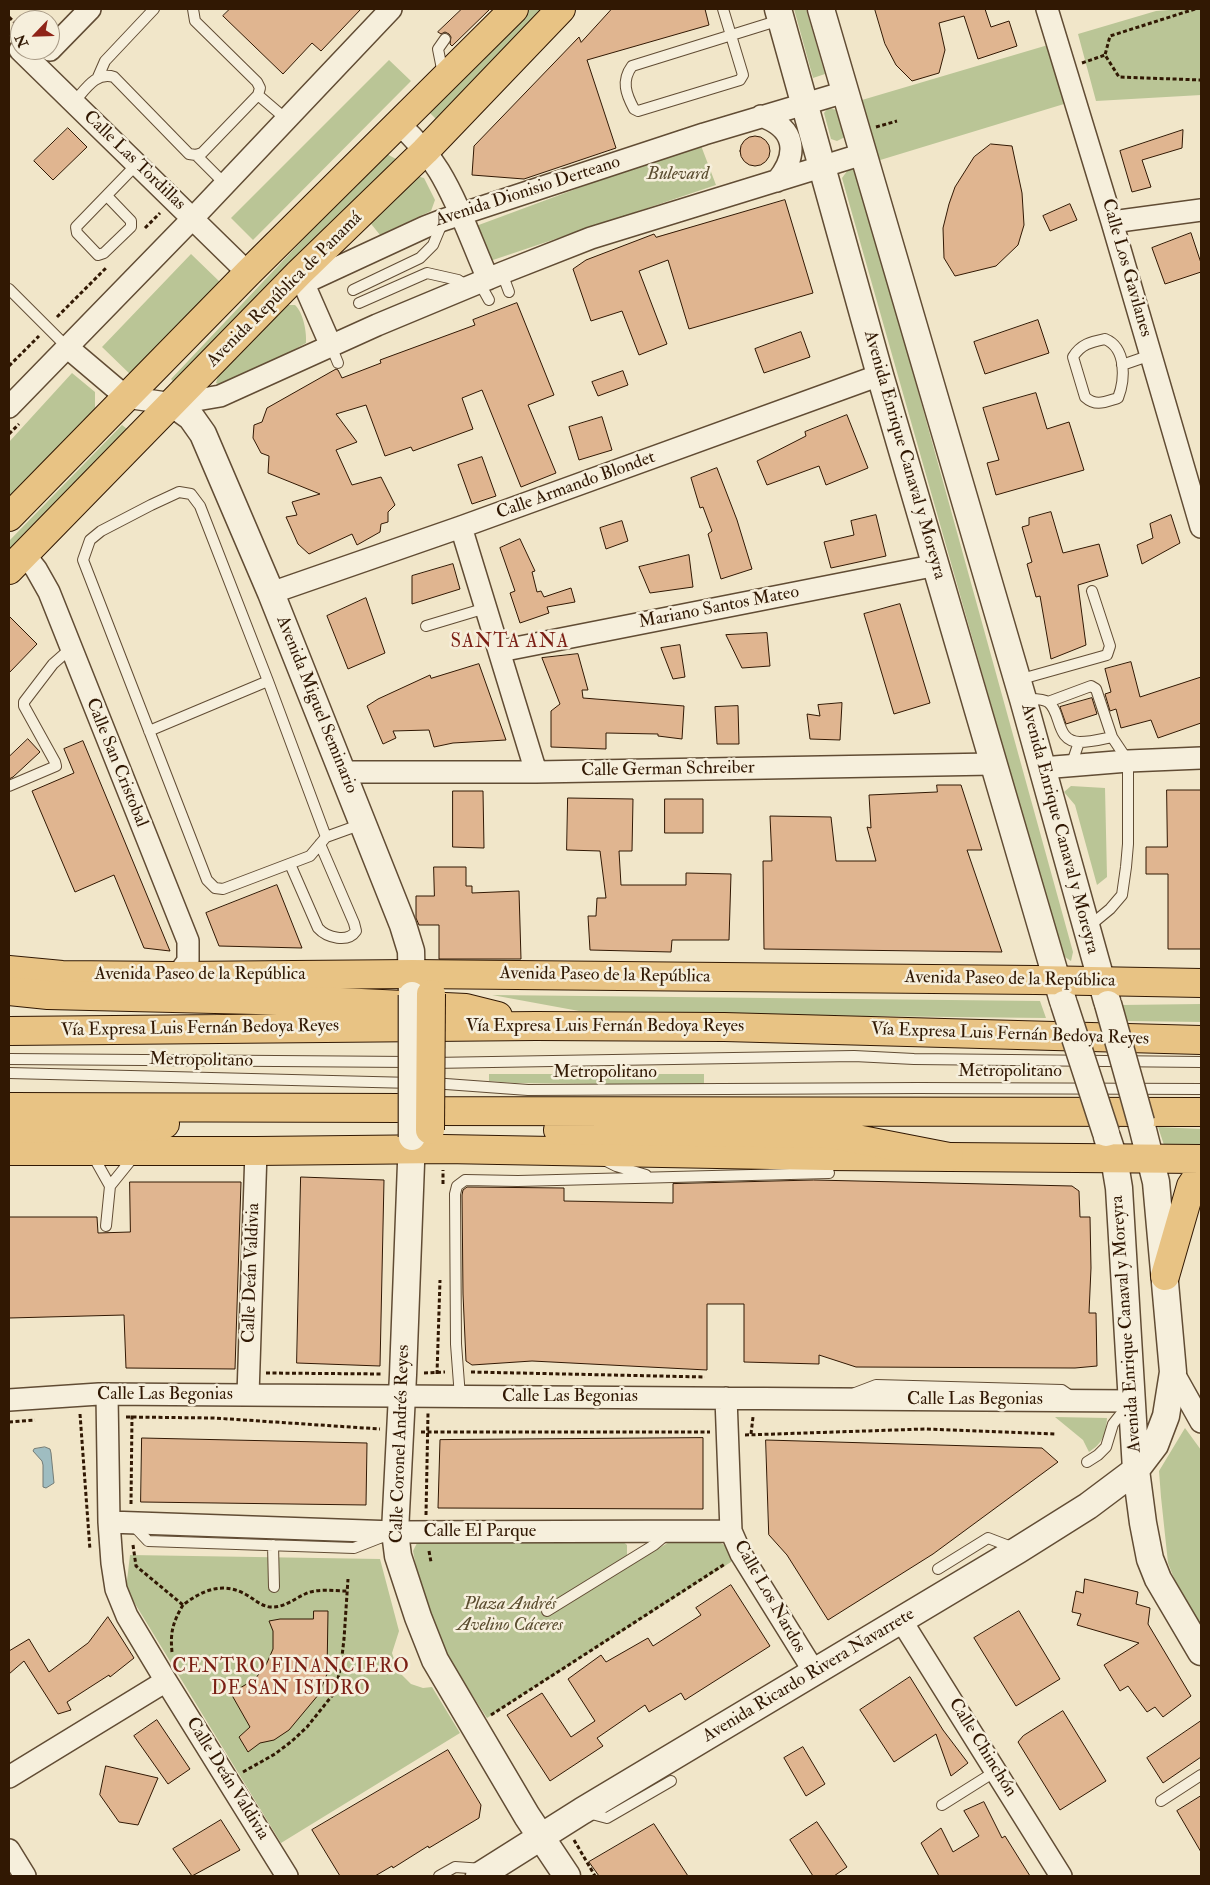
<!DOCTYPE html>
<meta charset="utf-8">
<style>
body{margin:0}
#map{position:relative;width:1210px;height:1885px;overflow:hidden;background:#f1e6c9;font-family:"IM FELL Double Pica",serif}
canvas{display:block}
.frame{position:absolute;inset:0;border:10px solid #311803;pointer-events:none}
.north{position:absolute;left:10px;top:10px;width:50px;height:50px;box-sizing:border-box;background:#f6efdc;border:1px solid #a79985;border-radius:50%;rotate:246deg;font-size:14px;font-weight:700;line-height:20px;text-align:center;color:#311803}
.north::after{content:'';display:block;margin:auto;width:18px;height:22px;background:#8f2418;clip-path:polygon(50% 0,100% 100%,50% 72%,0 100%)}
</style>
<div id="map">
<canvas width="1210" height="1885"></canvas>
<div class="frame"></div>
<div class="north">N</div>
</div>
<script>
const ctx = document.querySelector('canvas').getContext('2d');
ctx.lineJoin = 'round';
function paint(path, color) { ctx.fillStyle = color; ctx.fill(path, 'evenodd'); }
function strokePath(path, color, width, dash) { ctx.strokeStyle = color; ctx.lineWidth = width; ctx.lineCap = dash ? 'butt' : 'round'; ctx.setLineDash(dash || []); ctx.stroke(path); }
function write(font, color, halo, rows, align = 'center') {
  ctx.font = font + ' "IM FELL Double Pica",serif'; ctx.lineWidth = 5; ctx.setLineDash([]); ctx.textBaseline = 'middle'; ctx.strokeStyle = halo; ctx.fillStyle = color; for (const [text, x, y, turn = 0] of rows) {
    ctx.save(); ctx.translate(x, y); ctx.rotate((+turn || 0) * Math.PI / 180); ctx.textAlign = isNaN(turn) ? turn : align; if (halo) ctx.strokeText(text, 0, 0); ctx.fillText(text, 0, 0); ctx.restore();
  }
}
paint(new Path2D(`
 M 530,9 L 550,9 L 439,122 L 429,112 Z
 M 794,9 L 806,9 L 825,74 L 813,78 Z
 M 1183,9 L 1201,9 L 1201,95 L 1096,101 L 1078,34 L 1156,11 Z
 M 1048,45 L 1064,104 L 877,161 L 862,100 Z
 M 389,60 L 411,81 L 253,240 L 231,218 Z
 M 828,108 L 837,110 L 845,137 L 837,141 L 831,139 L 824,113 Z
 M 700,143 L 716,185 L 490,261 L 476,226 Z
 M 385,153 L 396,159 L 176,385 L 171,379 Z
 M 850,167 L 858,174 L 1073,952 L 1071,961 L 1062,955 L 842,178 Z
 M 416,176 L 424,178 L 435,200 L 431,211 L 380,235 L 368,220 Z
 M 191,254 L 221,283 L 132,376 L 102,347 Z
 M 287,305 L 295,305 C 303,312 307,332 306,343 L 225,388 L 216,383 L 218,376 Z
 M 72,373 L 95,392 L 95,418 L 9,506 L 9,442 Z
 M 122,425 L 131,432 L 9,552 L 9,541 Z
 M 1071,786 L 1105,788 L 1107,877 L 1097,885 L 1075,805 L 1064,792 Z
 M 492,995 L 1040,1001 L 1046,1018 L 590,1013 Z
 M 1201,1004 L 1201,1022 L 1126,1021 L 1121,1005 Z
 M 489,1074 L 704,1074 L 704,1085 L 515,1083 L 489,1081 Z
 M 1158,1127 L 1201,1129 L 1201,1149 L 1165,1148 Z
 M 1055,1417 L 1107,1418 C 1106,1434 1103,1443 1089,1452 L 1083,1440 Z
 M 1185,1428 L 1201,1450 L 1201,1624 L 1196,1621 L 1181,1596 L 1168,1563 L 1161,1497 L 1159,1471 Z
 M 428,1540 L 621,1540 L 627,1545 L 627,1561 L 633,1564 L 671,1541 L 718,1542 C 726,1545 732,1549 733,1558 L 731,1562 L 487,1718 L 443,1650 L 423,1602 L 413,1551 L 417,1543 Z
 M 130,1555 L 380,1559 L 399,1631 L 392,1653 L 398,1671 L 411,1684 L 423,1688 L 432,1687 L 460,1733 L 281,1843 L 126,1589 Z`), '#bac596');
const water = new Path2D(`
 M 45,1447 L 50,1449 L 51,1453 L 54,1483 L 46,1488 L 43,1487 L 43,1465 L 42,1461 L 33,1451 L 34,1449 Z`);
paint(water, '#9fbdc1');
strokePath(water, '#737b75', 1);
const building = new Path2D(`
 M 230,9 L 361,9 L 321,51 L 312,43 L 283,74 L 223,16 Z
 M 462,9 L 490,9 L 452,46 L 450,44 L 451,37 L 449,34 L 445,32 L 441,34 L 438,32 Z
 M 612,9 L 705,9 L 709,25 L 587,60 L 616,148 L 524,179 L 472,175 L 474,146 L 579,37 L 581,42 Z
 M 875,9 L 985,9 L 991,27 L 1009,21 L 1017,46 L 978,59 L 964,16 L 939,23 L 945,50 L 939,73 L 912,81 L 896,65 L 885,44 Z
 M 68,128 L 87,147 L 53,180 L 34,161 Z
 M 1183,130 L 1182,148 L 1142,160 L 1151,187 L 1132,192 L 1120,151 Z
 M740 151a15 15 0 1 1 30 0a15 15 0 1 1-30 0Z
 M 991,144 L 1012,146 L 1022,193 L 1024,225 L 1018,245 L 996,266 L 955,276 L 944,258 L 943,228 L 949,204 L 955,187 L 974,157 Z
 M 785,200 L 813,293 L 689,329 L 668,260 L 639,271 L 667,344 L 639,355 L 622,311 L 591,321 L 573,269 L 586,260 L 654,234 L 656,237 Z
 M 1070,204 L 1077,220 L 1050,231 L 1043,216 Z
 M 1191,233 L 1201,263 L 1201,272 L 1165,284 L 1152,248 Z
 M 517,303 L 554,395 L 528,405 L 556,473 L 521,487 L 482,390 L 462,398 L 473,429 L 413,451 L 411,447 L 385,456 L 366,405 L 336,414 L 357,442 L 336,450 L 352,485 L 381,477 L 395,505 L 388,512 L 388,522 L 381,524 L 380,532 L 357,545 L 352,534 L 309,554 L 298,544 L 286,517 L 297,515 L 292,502 L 320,494 L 268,473 L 269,456 L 261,453 L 253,438 L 254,425 L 262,422 L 267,408 L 336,369 L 338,370 L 342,378 L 381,363 L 380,360 L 475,325 L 473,320 Z
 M 1038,320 L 1049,353 L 985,374 L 974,342 Z
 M 801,332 L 810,357 L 764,373 L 755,349 Z
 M 623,371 L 628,385 L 598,396 L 592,382 Z
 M 1036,393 L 1047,429 L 1069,422 L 1084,470 L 996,495 L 987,463 L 999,460 L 983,408 Z
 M 847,415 L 868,468 L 826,485 L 819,466 L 767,485 L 757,461 L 806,436 L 805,432 Z
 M 602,417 L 612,450 L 579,460 L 569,427 Z
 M 482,457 L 496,496 L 472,504 L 458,465 Z
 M 717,468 L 737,520 L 752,569 L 721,579 L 708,534 L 712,531 L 703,507 L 700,508 L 691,478 Z
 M 1051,512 L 1063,553 L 1099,544 L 1108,576 L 1078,585 L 1086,645 L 1051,659 L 1040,596 L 1036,597 L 1027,564 L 1032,562 L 1022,527 L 1029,525 L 1029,518 Z
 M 876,515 L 886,556 L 831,568 L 824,542 L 854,535 L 851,521 Z
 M 1171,515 L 1180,543 L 1142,564 L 1137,545 L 1153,538 L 1150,524 Z
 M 622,521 L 628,541 L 606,549 L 600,528 Z
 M 520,539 L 535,571 L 532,572 L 537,592 L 541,591 L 544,597 L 571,588 L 575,602 L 547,607 L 549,613 L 520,623 L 510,593 L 515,591 L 500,548 Z
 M 689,555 L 693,587 L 650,593 L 639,567 Z
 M 453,564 L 460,589 L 412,604 L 412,576 Z
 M 366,598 L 385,653 L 348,669 L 327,616 Z
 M 900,604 L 930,703 L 894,714 L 864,614 Z
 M 9,616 L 37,644 L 9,673 Z
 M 767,633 L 770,666 L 742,668 L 726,635 Z
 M 680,645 L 685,677 L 673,679 L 661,648 Z
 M 578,654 L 588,690 L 582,690 L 583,698 L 684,706 L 682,739 L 658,736 L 658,734 L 606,733 L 606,749 L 551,747 L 551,711 L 560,704 L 542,658 Z
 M 1131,662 L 1140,697 L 1201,677 L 1201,723 L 1158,738 L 1151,720 L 1121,728 L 1116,709 L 1110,711 L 1105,694 L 1111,692 L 1105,669 Z
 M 479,664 L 506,740 L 453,743 L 434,747 L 429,730 L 393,731 L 396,738 L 383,744 L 367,706 L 378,699 L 430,675 L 431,678 Z
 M 1092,698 L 1097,714 L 1066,724 L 1060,707 Z
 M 842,703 L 840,740 L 810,739 L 807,714 L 820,716 L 818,705 Z
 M 738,706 L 739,744 L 717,744 L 715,707 Z
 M 28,739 L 40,752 L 13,777 L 9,779 L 9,757 Z
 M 83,741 L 122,835 L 170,951 L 144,948 L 114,875 L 75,892 L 32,791 L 74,773 L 64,749 Z
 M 937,785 L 961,785 L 982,850 L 967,850 L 1002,952 L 764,949 L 763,861 L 772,861 L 770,816 L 831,817 L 836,861 L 876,861 L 867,827 L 871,828 L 869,795 L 937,792 Z
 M 1167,790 L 1201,790 L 1201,949 L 1168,949 L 1168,874 L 1146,874 L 1146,847 L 1167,847 Z
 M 453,791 L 483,791 L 484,848 L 453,847 Z
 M 568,798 L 633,799 L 632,851 L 619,851 L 621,885 L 686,885 L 686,873 L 731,874 L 729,940 L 672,940 L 671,952 L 590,950 L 588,916 L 596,916 L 597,898 L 606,898 L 600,851 L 567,850 Z
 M 665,799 L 703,799 L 703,833 L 665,833 Z
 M 434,867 L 466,867 L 466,886 L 472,886 L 472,893 L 519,891 L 521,959 L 439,959 L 439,925 L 419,925 L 416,918 L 416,896 L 434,896 Z
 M 277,885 L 302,948 L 219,946 L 206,913 Z
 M 301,1177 L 384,1180 L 380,1366 L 297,1363 Z
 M 814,1180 L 1072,1186 L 1079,1191 L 1080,1217 L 1090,1217 L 1091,1268 L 1089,1313 L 1096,1313 L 1097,1366 L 1075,1368 L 856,1367 L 819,1355 L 819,1364 L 744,1362 L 744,1304 L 707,1304 L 707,1370 L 532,1361 L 472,1365 L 466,1361 L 463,1294 L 462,1195 L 463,1190 L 467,1187 L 564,1188 L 564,1201 L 673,1203 L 673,1184 Z
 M 130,1182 L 241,1182 L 235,1369 L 126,1368 L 124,1315 L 9,1318 L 9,1217 L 97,1217 L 98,1233 L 130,1232 Z
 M 142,1438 L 367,1443 L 366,1505 L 141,1502 Z
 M 703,1438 L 703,1509 L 438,1508 L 440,1440 Z
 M 766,1440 L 1042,1448 L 1058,1462 L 933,1554 L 828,1620 L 787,1555 L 769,1535 Z
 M 1085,1579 L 1138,1592 L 1136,1604 L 1150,1608 L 1148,1624 L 1191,1696 L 1163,1717 L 1155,1707 L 1147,1712 L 1128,1686 L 1120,1691 L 1104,1665 L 1139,1643 L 1077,1625 L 1081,1614 L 1072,1612 L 1076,1591 L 1083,1593 Z
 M 731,1585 L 770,1646 L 685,1700 L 681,1693 L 649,1712 L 645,1705 L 597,1738 L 603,1746 L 550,1781 L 507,1715 L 542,1693 L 571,1737 L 595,1721 L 568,1679 L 601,1655 L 606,1662 L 648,1638 L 653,1646 L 701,1615 L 696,1608 Z
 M 314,1611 L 328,1611 L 327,1674 L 319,1694 L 289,1730 L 274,1740 L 260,1743 L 248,1752 L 239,1737 L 250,1727 L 229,1690 L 240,1688 L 255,1679 L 266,1665 L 273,1649 L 273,1631 L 269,1621 L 280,1619 L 313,1619 Z
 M 1019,1611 L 1060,1679 L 1016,1706 L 974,1638 Z
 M 108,1617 L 134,1658 L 110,1677 L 109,1675 L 67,1702 L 71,1710 L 58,1714 L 24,1661 L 9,1674 L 9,1651 L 29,1639 L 49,1672 L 88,1643 Z
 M 910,1677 L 943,1730 L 968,1763 L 951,1776 L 936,1734 L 894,1762 L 860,1710 Z
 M 1063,1711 L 1106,1781 L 1060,1810 L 1018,1742 L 1023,1736 Z
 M 157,1720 L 190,1769 L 168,1784 L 134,1736 Z
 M 1201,1721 L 1201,1757 L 1163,1783 L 1147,1758 Z
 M 803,1747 L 825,1784 L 806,1796 L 784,1758 Z
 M 448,1750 L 481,1805 L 479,1818 L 429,1848 L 428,1846 L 393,1868 L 392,1866 L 375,1876 L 340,1876 L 312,1830 Z
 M 106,1766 L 158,1778 L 138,1825 L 119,1822 L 100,1795 Z
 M 1201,1796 L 1201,1852 L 1177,1811 Z
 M 984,1802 L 1002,1838 L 1005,1836 L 1030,1876 L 939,1876 L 921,1843 L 941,1828 L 953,1852 L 979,1836 L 964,1811 Z
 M 221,1820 L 240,1850 L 192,1876 L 173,1849 Z
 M 817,1822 L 847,1867 L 834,1876 L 813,1876 L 790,1840 Z
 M 654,1824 L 688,1876 L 599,1876 L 589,1862 Z`);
paint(building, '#e0b590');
strokePath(building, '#311803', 1);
const service = new Path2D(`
 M 723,9 L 743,75 L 740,80 L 638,111 L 634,109 C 626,94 621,81 632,66 L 780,20
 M 443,74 L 438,49 L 445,39
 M 98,77 L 105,61 L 154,9
 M 258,95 L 286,119
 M 74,102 C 85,90 96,71 114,77 L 189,154 L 196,155 L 202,153 L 258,95 L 260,88 L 257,82 L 195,21 L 193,9
 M 196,155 L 225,184
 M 107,196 L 131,221 L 131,227 L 104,253 L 98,255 L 77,233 L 76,227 L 137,164
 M 502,273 L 509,292
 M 479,282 L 489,300
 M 9,289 L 67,347
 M 353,290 L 420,258 L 433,245 L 443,221
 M 359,303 L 427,273 L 458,280 L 467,286
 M 1105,339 C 1127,348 1125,380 1118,398 C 1105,402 1096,407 1085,397 L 1073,357 C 1081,344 1091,342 1105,339 Z
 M 331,346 L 338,363
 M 1122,365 L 1151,355
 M 426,626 L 486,608
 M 1018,680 L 1107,655 L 1110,646 L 1092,591
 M 1024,699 C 1031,699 1042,698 1048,702 C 1062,712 1055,742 1080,742 C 1091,742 1102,739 1112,737 L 1128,761 L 1128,844 L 1126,867 L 1122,895 L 1110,909 L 1087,928
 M 1048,702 L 1091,686 L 1096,689 L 1112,737
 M 149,731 L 268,681
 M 1071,766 L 1079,742
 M 9,786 L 56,766 L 55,762 L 24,706 L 24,702 L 53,664 L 70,649
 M 326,837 L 268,681 L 200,506 L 191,494 L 179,492 L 151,505 L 101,531 L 90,540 L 83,560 L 207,880 L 215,888 L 223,889 L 310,856 L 326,837 L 362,824
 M 290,864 L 318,928 C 327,938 348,943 356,931 L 354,923 L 320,844
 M 9,1059 L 410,1062
 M 432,1063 L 854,1056 L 914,1059 L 1201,1062
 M 9,1073 L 413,1083
 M 432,1083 L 528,1090 L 918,1088 L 1201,1089
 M 92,1154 L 110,1186
 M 604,1160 L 616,1166 L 646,1175
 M 106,1226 L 110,1186 L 135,1155
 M 855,1393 L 876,1385 L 1062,1390 L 1072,1397
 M 460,1397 L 456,1344 L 455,1194 L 457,1186 L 465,1180 L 518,1181 L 829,1173
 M 1087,1462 L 1098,1455 L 1106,1447 L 1113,1424 L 1128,1405
 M 132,1524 L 148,1541 L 354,1548 L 382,1537
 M 273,1545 L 274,1587
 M 938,1569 L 988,1538 L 1014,1548
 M 547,1611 L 654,1545 L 667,1534
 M 1161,1801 L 1201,1775
 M 942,1805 L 996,1771
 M 588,1813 L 607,1818 L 671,1781
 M 439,1876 L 455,1867 L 483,1869`);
const minor = new Path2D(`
 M 1047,9 L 1112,222 L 1201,527
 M 20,50 L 248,273
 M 50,50 L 90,9
 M 761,116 C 796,128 799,154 777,181
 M 399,124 C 414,138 428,153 439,171 C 459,204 472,243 488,279
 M 1112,222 L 1201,210
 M 299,273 L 331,346
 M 304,283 L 425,227 L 443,220 L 704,134 L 845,92
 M 67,347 L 126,397 L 173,404 L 220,396 L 377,325 L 502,273 L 591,238 L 863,154
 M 9,407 L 193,218 L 391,9
 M 461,527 L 536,772
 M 24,554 L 36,569 L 49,592 L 188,941 L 188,961 L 177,976
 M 271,593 L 461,527 L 880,375
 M 500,651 L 937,565
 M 1042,768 L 1128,761 L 1201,758
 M 342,772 L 536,772 L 993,764
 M 1173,1372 L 1201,1422
 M 107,1395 L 109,1522 L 112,1563 L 116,1589 L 127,1616 L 166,1681 L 287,1876
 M 248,1395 L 256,1151
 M 726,1398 L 731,1531 L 741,1554 L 815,1673
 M 9,1400 L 99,1394 L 1132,1401
 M 109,1522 L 395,1532 L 731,1531
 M 901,1620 L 1061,1876
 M 9,1777 L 166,1681
 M 9,1850 L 25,1876`);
const tertiary = new Path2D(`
 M 778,9 L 880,375 L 1063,1001
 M 821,9 L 1023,699 L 1107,1001
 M 173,404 L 191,417 L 203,434 L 271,593 L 403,925 L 411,951 L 412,995
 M 412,1137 L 403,1375 L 395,1532 L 398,1556 L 418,1617 L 435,1660 L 527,1816 L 567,1876
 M 1107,1137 L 1114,1158 L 1119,1188 L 1136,1470 L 1143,1523 L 1150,1559 L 1158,1579 L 1201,1652
 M 479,1876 L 582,1811 L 1018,1550 L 1088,1506 L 1136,1470 L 1155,1445 L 1166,1416 L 1173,1372 L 1156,1182 L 1141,1122`);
const primary = new Path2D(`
 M 9,517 L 248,273 L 514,9
 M 9,570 L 299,273 L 425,151 L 561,9
 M 9,970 L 62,975 L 177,976 L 412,974 L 1036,980 L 1201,983
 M 9,1151 L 256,1151 L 444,1149 L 826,1156 L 1201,1159
 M 1165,1276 L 1191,1186 L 1201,1171`);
const motorway = new Path2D(`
 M 9,991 L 48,995 L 340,1002 L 466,1008 L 498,1016
 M 9,1031 L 536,1026 L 724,1027 L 1201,1040
 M 9,1107 L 403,1108 L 428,1111 L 1201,1112
 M 9,1129 L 148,1126 L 165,1124
 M 558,1130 L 831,1134 L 949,1157`);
strokePath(service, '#614c34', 12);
strokePath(minor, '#614c34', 24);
strokePath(tertiary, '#614c34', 29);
strokePath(primary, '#311803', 30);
strokePath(motorway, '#311803', 30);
strokePath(new Path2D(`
 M 1195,9 L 1110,36 L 1105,55 L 1119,77 L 1201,80
 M 9,17 L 20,28
 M 1082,63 L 1105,55
 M 876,127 L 897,121
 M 145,228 L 160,213
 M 57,317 L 107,267
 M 9,366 L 39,336
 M 9,434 L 19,424
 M 443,1184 L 443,1170
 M 471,1372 L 705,1377
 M 266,1373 L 383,1374
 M 424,1373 L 445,1372
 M 437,1374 L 440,1280
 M 80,1414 L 90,1550
 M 126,1417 L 214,1418 L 380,1429
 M 9,1422 L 35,1420
 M 421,1432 L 710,1432
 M 751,1434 L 753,1417
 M 745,1435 L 925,1429 L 1056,1434
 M 131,1504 L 132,1415
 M 426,1515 L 428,1413
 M 133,1545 L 136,1566 L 183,1605 C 201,1591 221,1582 243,1593 C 252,1597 260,1606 270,1607 C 284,1608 294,1599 305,1594 C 317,1588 334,1591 347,1591
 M 429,1551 L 431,1562
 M 172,1652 C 170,1632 173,1622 183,1605
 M 491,1715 L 725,1564
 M 243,1772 L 275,1754 L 292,1741 L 307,1727 L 335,1692 L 341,1665 L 344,1639 L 348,1579
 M 574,1840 L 595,1876`), '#311803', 3, [4, 2.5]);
strokePath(service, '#f6efdc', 10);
strokePath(minor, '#f6efdc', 21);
strokePath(tertiary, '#f6efdc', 26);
strokePath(primary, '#e8c384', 28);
strokePath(motorway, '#e8c384', 28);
const tertiaryBridge = new Path2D(`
 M 1064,1004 L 1106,1133
 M 1108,1004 L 1141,1122
 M 412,1137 L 412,995`);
const primaryBridge = new Path2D(`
 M 430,1130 L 431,994`);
strokePath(tertiaryBridge, '#614c34', 29, []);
strokePath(primaryBridge, '#311803', 30, []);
strokePath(tertiaryBridge, '#f6efdc', 26);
strokePath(primaryBridge, '#e8c384', 28);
write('18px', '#311803', '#f6efdc', [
 ["Calle Las Tordillas",134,161,44],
 ["Avenida Dionisio Derteano",528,192,-18],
 ["Calle Los Gavilanes",1126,268,74],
 ["Avenida República de Panamá",285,290,-45],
 ["Avenida Enrique Canaval y Moreyra",904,455,74],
 ["Calle Armando Blondet",576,486,-20],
 ["Mariano Santos Mateo",719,608,-11],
 ["Avenida Miguel Seminario",316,705,68],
 ["Calle San Cristobal",116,763,68],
 ["Calle German Schreiber",668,770,-1],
 ["Avenida Enrique Canaval y Moreyra",1059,829,75],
 ["Avenida Paseo de la República",200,975],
 ["Avenida Paseo de la República",605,976,1],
 ["Avenida Paseo de la República",1010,980,1],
 ["Vía Expresa Luis Fernán Bedoya Reyes",605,1027],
 ["Vía Expresa Luis Fernán Bedoya Reyes",200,1029,-1],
 ["Vía Expresa Luis Fernán Bedoya Reyes",1010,1035,2],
 ["Metropolitano",201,1061,1],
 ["Metropolitano",1010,1072],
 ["Metropolitano",605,1073],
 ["Calle Deán Valdivia",252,1273,-88],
 ["Avenida Enrique Canaval y Moreyra",1127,1324,-94],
 ["Calle Las Begonias",165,1395],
 ["Calle Las Begonias",570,1397],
 ["Calle Las Begonias",975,1400],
 ["Calle Coronel Andrés Reyes",401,1444,-88],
 ["Calle El Parque",480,1532],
 ["Calle Los Nardos",769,1597,60],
 ["Avenida Ricardo Rivera Navarrete",809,1676,-31],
 ["Calle Chinchón",982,1748,58],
 ["Calle Deán Valdivia",227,1779,58]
]);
write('italic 18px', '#5a4c2f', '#f6efdc', [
 ["Bulevard",678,175],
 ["Plaza Andrés",510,1605],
 ["Avelino Cáceres",510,1626]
]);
ctx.letterSpacing = '1px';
write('19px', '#7a1f14', '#f6efdc', [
 ["SANTA ANA",510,643],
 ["CENTRO FINANCIERO",291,1668],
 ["DE SAN ISIDRO",291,1690]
]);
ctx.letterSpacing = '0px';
</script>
